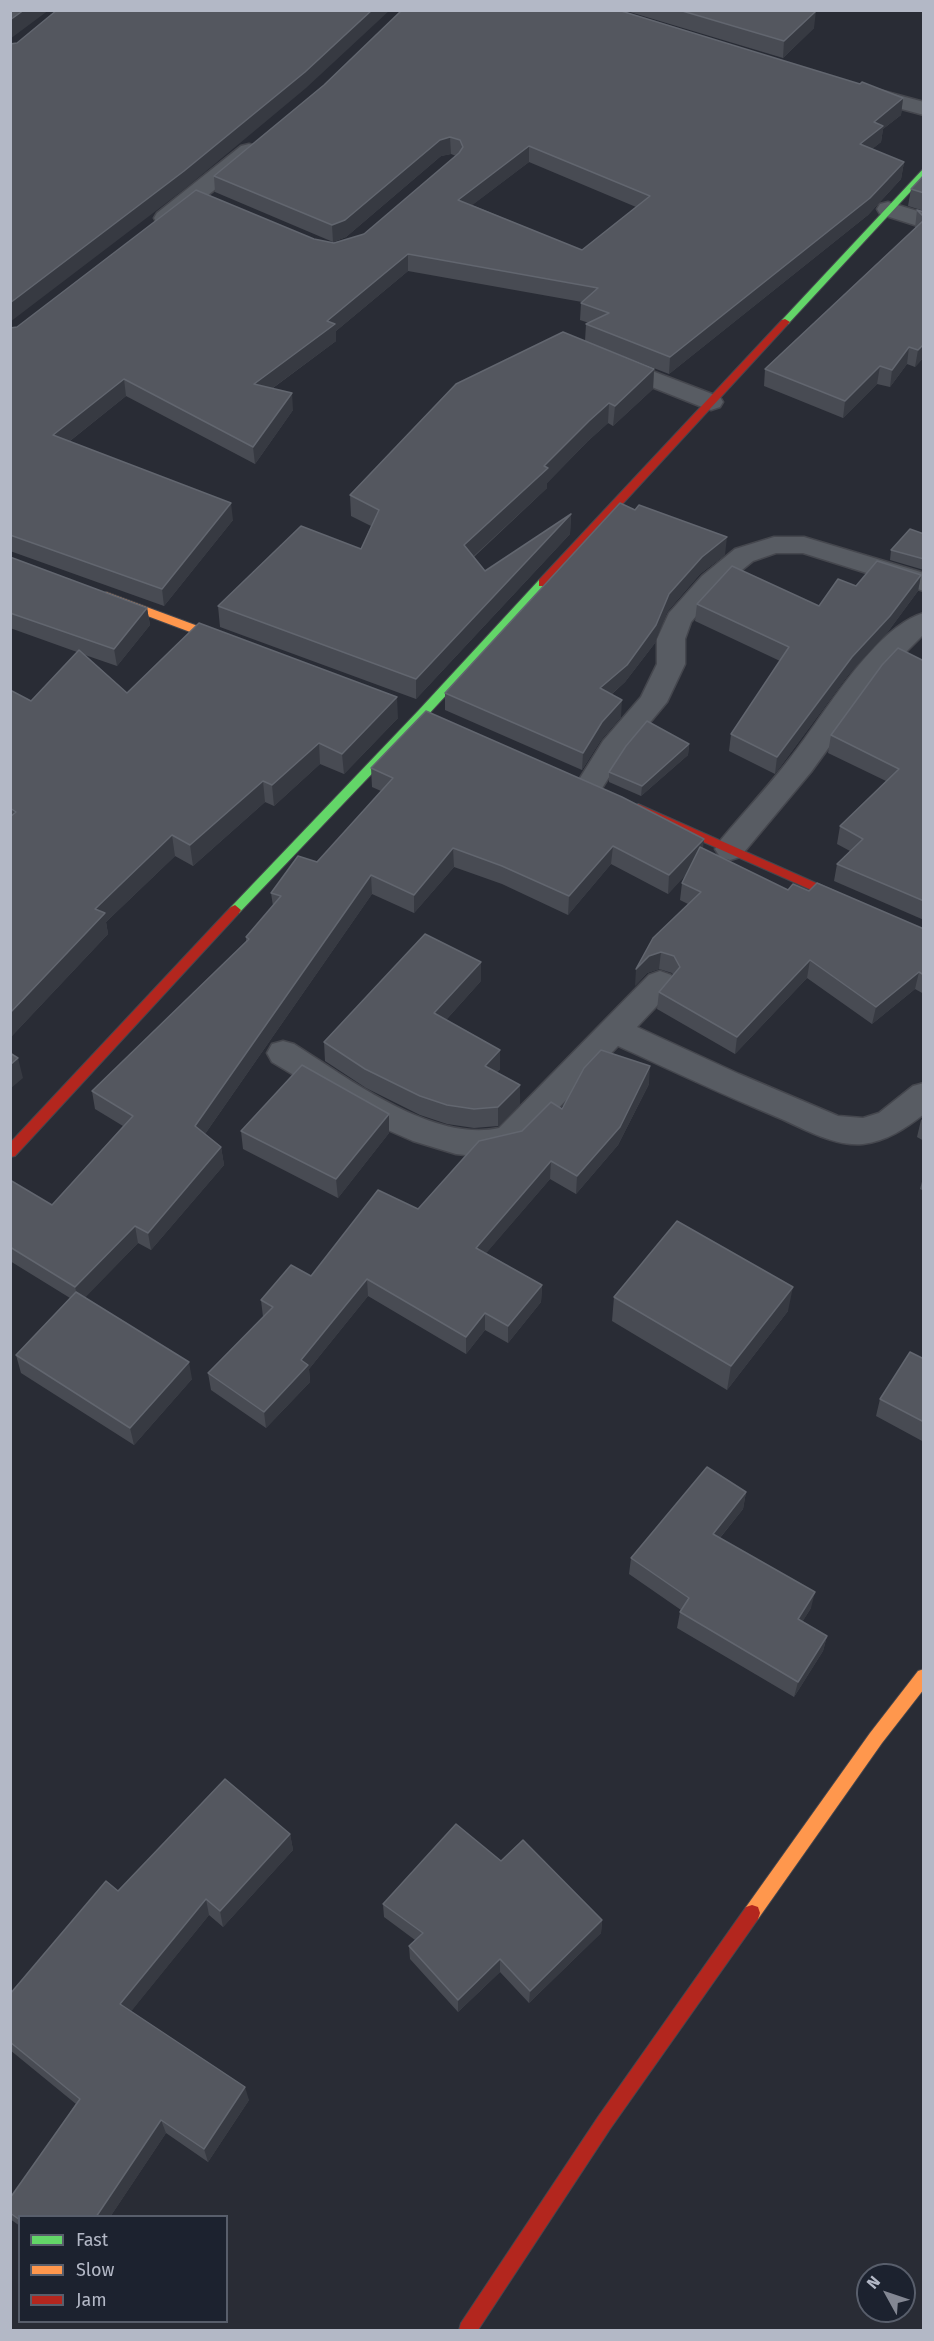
<!DOCTYPE html>
<style>
body{margin:0}
#map{position:relative;width:934px;height:2341px;overflow:hidden;background:#292c35;font-family:"Fira Sans",sans-serif}
canvas{display:block}
.frame{position:absolute;inset:0;border:12px solid #b3b8c6;pointer-events:none}
.legend{position:absolute;left:18px;top:2215px;width:210px;height:108px;box-sizing:border-box;background:#1c222f;border:2px solid #585e6b;margin:0;padding:8px 10px;list-style:none;font-size:18px;color:#b3b8c6}
.legend li{display:flex;align-items:center;gap:12px;height:30px}
.legend b{width:30px;border:2px solid #585e6b}
.north{position:absolute;left:856px;top:2263px;width:60px;height:60px;box-sizing:border-box;background:#1c222f;border:2px solid #585e6b;border-radius:50%;rotate:310deg;font-size:16px;font-weight:700;line-height:24px;text-align:center;color:#b3b8c6}
.north::after{content:'';display:block;margin:auto;width:21px;height:27px;background:#838793;clip-path:polygon(50% 0,100% 100%,50% 72%,0 100%)}
</style>
<div id="map">
<canvas width="934" height="2341"></canvas>
<div class="frame"></div>
<ul class="legend">
<li><b style="height:8px;background:#63d668"></b>Fast</li>
<li><b style="height:8px;background:#ff974d"></b>Slow</li>
<li><b style="height:8px;background:#b3261e"></b>Jam</li>
</ul>
<div class="north">N</div>
</div>
<script>
const ctx = document.querySelector('canvas').getContext('2d');
ctx.lineJoin = 'round';
function strokePath(path, color, width, dash) { ctx.strokeStyle = color; ctx.lineWidth = width; ctx.lineCap = dash ? 'butt' : 'round'; ctx.setLineDash(dash || []); ctx.stroke(path); }
function paint(path, color) { ctx.fillStyle = color; ctx.fill(path, 'evenodd'); }
const street = new Path2D(`
 M 861,85 L 924,102 L 924,115 L 853,96 L 850,91 L 853,86 Z
 M 249,144 L 257,146 L 260,151 L 257,156 L 173,223 L 165,225 L 157,223 L 154,218 L 157,213 L 241,146 Z
 M 888,202 L 924,213 L 924,228 L 880,214 L 877,209 L 880,204 Z
 M 613,356 L 720,397 L 723,402 L 720,407 L 711,410 L 702,407 L 604,368 L 601,363 L 604,358 Z
 M 774,537 L 804,537 L 924,573 L 924,591 L 803,553 L 776,553 L 753,561 L 720,588 L 691,622 L 685,639 L 685,664 L 667,702 L 623,755 L 599,793 L 589,796 L 579,793 L 575,786 L 603,741 L 641,697 L 657,664 L 657,639 L 669,613 L 702,576 L 735,549 Z
 M 924,613 L 924,634 L 877,681 L 811,772 L 740,857 L 730,860 L 720,857 L 715,849 L 720,841 C 743,813 769,786 791,757 C 823,717 874,627 924,613 Z
 M 660,971 L 671,975 L 676,983 L 671,991 L 637,1027 L 739,1074 L 838,1116 L 863,1118 L 879,1113 L 913,1086 L 924,1083 L 924,1114 C 906,1128 887,1141 863,1144 C 834,1147 803,1128 777,1117 C 723,1095 671,1070 618,1046 L 521,1147 L 484,1157 L 456,1154 L 413,1141 L 381,1127 L 272,1062 L 267,1053 L 272,1044 L 283,1041 L 294,1044 C 348,1078 433,1143 499,1128 L 649,975 Z`);
const fast = new Path2D(`
 M 924,168 L 924,177 L 788,324 L 782,324 L 782,320 Z
 M 543,579 L 547,580 L 547,586 L 426,717 L 239,913 L 231,913 L 229,910 L 231,907 L 418,711 L 539,580 Z`);
const slow = new Path2D(`
 M 106,592 L 241,642 L 243,645 L 237,649 L 233,648 L 102,599 L 100,596 Z
 M 924,1669 L 924,1689 L 882,1743 L 758,1919 L 752,1921 L 746,1919 L 744,1913 L 746,1907 L 870,1733 L 918,1671 Z`);
const jam = new Path2D(`
 M 785,319 L 790,322 L 788,324 L 547,586 L 539,586 L 539,580 L 782,320 Z
 M 638,804 L 924,931 L 924,940 L 634,811 L 632,808 Z
 M 235,905 L 241,910 L 239,913 L 15,1156 L 10,1157 L 10,1143 L 231,907 Z
 M 752,1905 L 758,1907 L 760,1913 L 758,1919 L 610,2129 L 478,2330 L 459,2330 L 461,2323 L 598,2117 L 746,1907 Z`);
strokePath(street, '#45474e', 3);
strokePath(fast, '#45474e', 2);
strokePath(slow, '#45474e', 2);
strokePath(jam, '#45474e', 2);
paint(street, '#585c63');
paint(fast, '#63d668');
paint(slow, '#ff974d');
paint(jam, '#b3261e');
paint(new Path2D(`
 M 623,10 L 814,10 L 814,28 L 783,58 Z
 M 324,85 L 903,98 L 901,115 L 883,129 L 881,142 L 872,149 L 904,162 L 901,179 L 868,215 L 669,374 L 587,342 L 654,369 L 653,389 L 613,426 L 608,423 L 588,441 L 547,483 L 547,488 L 474,557 L 485,571 L 571,514 L 570,534 L 416,699 L 220,627 L 218,606 L 361,549 L 371,526 L 351,516 L 350,495 L 585,341 L 586,324 L 589,323 L 580,320 L 581,303 L 582,302 L 408,271 L 336,331 L 336,341 L 273,388 L 293,410 L 255,464 L 126,396 L 70,441 L 233,520 L 164,606 L 10,551 L 10,328 L 17,327 L 314,239 L 334,243 L 364,234 L 456,156 L 451,154 L 441,156 L 346,237 L 333,242 L 215,192 L 214,176 ZM 529,162 L 636,207 L 582,250 L 472,205 Z
 M 924,175 L 924,211 L 908,206 L 911,189 Z
 M 917,210 L 924,212 L 924,357 L 915,367 L 907,364 L 890,387 L 877,384 L 843,418 L 764,386 L 765,369 L 915,228 Z
 M 924,534 L 924,570 L 890,560 L 891,550 Z
 M 725,555 L 700,574 L 667,612 L 655,643 L 625,682 L 612,694 L 621,717 L 601,740 L 582,770 L 445,710 L 445,693 Z
 M 10,557 L 147,608 L 150,625 L 117,666 L 85,655 L 127,693 L 398,718 L 344,774 L 320,764 L 274,806 L 265,802 L 193,866 L 175,856 L 106,922 L 108,934 L 10,1038 L 10,692 L 31,701 L 77,652 L 10,628 Z
 M 921,575 L 918,591 L 887,633 L 849,674 L 775,774 L 729,751 L 731,734 L 780,661 L 695,621 L 697,604 L 819,606 L 856,586 Z
 M 924,661 L 924,920 L 834,881 L 837,864 L 850,851 L 837,844 L 840,826 L 886,781 L 828,753 L 831,735 Z
 M 689,744 L 688,755 L 641,796 L 609,782 L 609,772 Z
 M 371,768 L 703,849 L 788,890 L 809,891 L 924,929 L 924,994 L 915,989 L 872,1024 L 807,978 L 735,1054 L 657,1009 L 659,992 L 673,975 L 672,973 L 659,969 L 647,973 L 635,986 L 688,904 L 680,900 L 682,883 L 686,874 L 668,894 L 611,864 L 568,915 L 502,884 L 454,867 L 414,913 L 372,894 L 205,1134 L 221,1147 L 224,1165 L 151,1250 L 138,1243 L 85,1297 L 192,1379 L 134,1445 L 21,1373 L 16,1355 L 70,1298 L 10,1261 L 10,1180 L 52,1205 L 123,1126 L 95,1109 L 92,1091 L 246,942 L 246,937 L 273,906 L 271,893 L 317,862 L 381,791 L 372,787 Z
 M 481,981 L 446,1020 L 500,1050 L 500,1069 L 497,1072 L 520,1104 L 498,1126 L 474,1128 L 447,1124 L 420,1115 L 366,1088 L 325,1061 L 324,1042 Z
 M 649,1084 L 618,1145 L 576,1194 L 550,1179 L 486,1253 L 542,1285 L 541,1302 L 508,1343 L 485,1330 L 466,1354 L 368,1296 L 309,1369 L 310,1382 L 266,1428 L 211,1390 L 208,1373 L 263,1317 L 261,1300 L 311,1276 L 418,1209 L 522,1131 L 562,1109 Z
 M 924,1118 L 924,1141 L 917,1137 L 921,1120 Z
 M 241,1131 L 389,1133 L 338,1198 L 243,1149 Z
 M 924,1174 L 924,1191 L 920,1189 Z
 M 614,1297 L 788,1311 L 727,1390 L 612,1321 Z
 M 924,1359 L 924,1442 L 876,1416 L 880,1399 Z
 M 746,1492 L 743,1509 L 720,1538 L 811,1608 L 802,1622 L 827,1636 L 823,1651 L 794,1697 L 677,1628 L 680,1612 L 681,1610 L 629,1574 L 631,1558 Z
 M 290,1834 L 293,1850 L 223,1927 L 209,1915 L 131,2011 L 249,2100 L 208,2162 L 166,2133 L 110,2217 L 20,2217 L 20,2226 L 10,2219 L 10,2198 L 76,2104 L 10,2050 L 10,1994 L 118,1891 Z
 M 501,1861 L 602,1920 L 601,1933 L 529,2003 L 500,1972 L 458,2012 L 410,1959 L 409,1946 L 415,1940 L 384,1917 L 383,1904 Z`), '#484b53');
paint(new Path2D(`
 M 24,10 L 49,10 L 10,39 L 10,20 Z
 M 372,10 L 390,10 L 306,88 L 186,188 L 10,322 L 10,303 Z
 M 816,11 L 814,28 L 783,58 L 784,41 Z
 M 903,98 L 901,115 L 883,129 L 881,142 L 857,161 L 860,144 L 874,122 Z
 M 450,137 L 451,154 L 441,156 L 346,237 L 333,242 L 332,225 L 440,140 Z
 M 529,146 L 529,162 L 458,216 L 458,200 Z
 M 904,162 L 901,179 L 868,215 L 669,374 L 670,357 Z
 M 408,254 L 408,271 L 336,331 L 336,341 L 255,401 L 254,384 L 327,321 Z
 M 924,344 L 924,357 L 915,367 L 918,350 Z
 M 909,347 L 907,364 L 890,387 L 892,370 Z
 M 880,366 L 877,384 L 843,418 L 845,401 Z
 M 654,369 L 653,389 L 613,426 L 615,406 Z
 M 124,379 L 126,396 L 56,452 L 53,435 Z
 M 292,393 L 293,410 L 255,464 L 253,447 Z
 M 609,403 L 608,423 L 588,441 L 547,483 L 547,488 L 464,565 L 464,545 L 544,466 L 589,421 Z
 M 231,503 L 233,520 L 164,606 L 162,589 Z
 M 571,514 L 570,534 L 416,699 L 416,679 Z
 M 727,537 L 725,555 L 700,574 L 667,612 L 655,643 L 625,682 L 599,705 L 600,688 L 669,594 L 702,557 Z
 M 921,575 L 918,591 L 887,633 L 849,674 L 775,774 L 777,757 L 852,657 Z
 M 147,608 L 150,625 L 117,666 L 114,649 Z
 M 397,697 L 398,718 L 344,774 L 342,754 Z
 M 622,700 L 621,717 L 601,740 L 582,770 L 583,753 L 602,722 Z
 M 319,743 L 320,764 L 274,806 L 272,785 Z
 M 689,744 L 688,755 L 641,796 L 642,786 Z
 M 263,781 L 265,802 L 193,866 L 190,845 Z
 M 172,835 L 175,856 L 106,922 L 108,934 L 10,1038 L 10,1013 L 95,909 Z
 M 704,839 L 702,858 L 668,894 L 669,875 Z
 M 613,846 L 611,864 L 568,915 L 569,896 Z
 M 453,848 L 454,867 L 414,913 L 414,895 Z
 M 371,875 L 372,894 L 198,1144 L 195,1126 Z
 M 661,952 L 659,969 L 647,973 L 635,986 L 636,969 L 649,956 Z
 M 810,960 L 807,978 L 735,1054 L 737,1037 Z
 M 481,962 L 481,981 L 435,1032 L 434,1013 Z
 M 919,972 L 915,989 L 872,1024 L 876,1007 Z
 M 500,1050 L 500,1069 L 485,1085 L 485,1066 Z
 M 18,1058 L 23,1078 L 10,1089 L 10,1065 Z
 M 650,1066 L 649,1084 L 618,1145 L 576,1194 L 577,1176 Z
 M 520,1085 L 520,1104 L 498,1126 L 498,1107 Z
 M 389,1114 L 389,1133 L 338,1198 L 336,1179 Z
 M 221,1147 L 224,1165 L 151,1250 L 148,1233 Z
 M 551,1161 L 550,1179 L 476,1265 L 476,1248 Z
 M 135,1226 L 138,1243 L 79,1304 L 75,1287 Z
 M 367,1279 L 368,1296 L 309,1369 L 310,1382 L 266,1428 L 264,1412 L 301,1360 Z
 M 542,1285 L 541,1302 L 508,1343 L 508,1326 Z
 M 793,1287 L 788,1311 L 727,1390 L 731,1366 Z
 M 485,1313 L 485,1330 L 466,1354 L 466,1337 Z
 M 189,1362 L 192,1379 L 134,1445 L 130,1428 Z
 M 746,1492 L 743,1509 L 710,1550 L 713,1534 Z
 M 815,1592 L 811,1608 L 794,1635 L 798,1619 Z
 M 827,1636 L 823,1651 L 794,1697 L 798,1682 Z
 M 290,1834 L 293,1850 L 223,1927 L 220,1911 Z
 M 206,1899 L 209,1915 L 125,2019 L 120,2004 Z
 M 602,1920 L 601,1933 L 529,2003 L 530,1991 Z
 M 500,1959 L 500,1972 L 458,2012 L 458,2000 Z
 M 245,2087 L 249,2100 L 208,2162 L 204,2149 Z
 M 161,2120 L 166,2133 L 110,2217 L 96,2217 Z`), '#373a42');
const building = new Path2D(`
 M 10,10 L 24,10 L 10,20 Z
 M 57,10 L 372,10 L 305,72 L 184,171 L 10,303 L 10,44 L 17,43 Z
 M 402,10 L 618,10 L 860,84 L 862,82 L 903,98 L 874,122 L 883,126 L 860,144 L 904,162 L 870,198 L 670,357 L 586,324 L 609,313 L 581,303 L 598,288 L 408,254 L 327,321 L 335,324 L 254,384 L 292,393 L 253,447 L 124,379 L 53,435 L 231,503 L 162,589 L 10,535 L 10,328 L 17,327 L 196,190 L 314,239 L 334,243 L 364,234 L 459,153 L 463,147 L 460,140 L 450,137 L 440,140 L 345,220 L 332,225 L 214,176 L 324,85 ZM 529,146 L 650,196 L 582,250 L 458,200 Z
 M 679,10 L 814,10 L 816,11 L 784,41 Z
 M 924,175 L 924,193 L 911,189 Z
 M 917,210 L 924,212 L 924,217 Z
 M 924,220 L 924,344 L 918,350 L 909,347 L 892,370 L 880,366 L 845,401 L 765,369 Z
 M 563,332 L 654,369 L 615,406 L 609,403 L 589,421 L 544,466 L 548,468 L 464,545 L 485,571 L 571,514 L 416,679 L 218,606 L 301,526 L 361,549 L 379,510 L 350,495 L 456,384 Z
 M 620,503 L 635,510 L 639,505 L 727,537 L 702,557 L 669,594 L 656,625 L 627,665 L 600,688 L 622,700 L 602,722 L 583,753 L 445,693 Z
 M 910,529 L 924,534 L 924,559 L 891,550 Z
 M 10,557 L 147,608 L 114,649 L 10,613 Z
 M 877,561 L 921,575 L 890,616 L 852,657 L 777,757 L 731,734 L 789,647 L 697,604 L 732,566 L 819,606 L 838,579 L 856,586 Z
 M 199,623 L 397,697 L 342,754 L 319,743 L 272,785 L 263,781 L 190,845 L 172,835 L 95,909 L 105,913 L 10,1013 L 10,817 L 16,812 L 10,808 L 10,692 L 12,691 L 31,701 L 79,650 L 127,693 Z
 M 898,648 L 924,661 L 924,901 L 837,864 L 863,839 L 840,826 L 899,769 L 831,735 L 882,665 Z
 M 426,711 L 622,797 L 704,839 L 669,875 L 613,846 L 569,896 L 502,866 L 453,848 L 414,895 L 371,875 L 195,1126 L 221,1147 L 148,1233 L 135,1226 L 75,1287 L 10,1247 L 10,1180 L 52,1205 L 133,1116 L 92,1091 L 249,939 L 246,937 L 281,896 L 271,893 L 298,856 L 317,862 L 393,778 L 371,768 Z
 M 647,721 L 689,744 L 642,786 L 609,772 L 626,746 Z
 M 700,847 L 788,890 L 793,884 L 809,891 L 817,883 L 924,929 L 924,975 L 919,972 L 876,1007 L 810,960 L 737,1037 L 659,992 L 680,967 L 674,956 L 661,952 L 649,956 L 636,969 L 653,938 L 701,892 L 682,883 Z
 M 425,934 L 481,962 L 434,1013 L 500,1050 L 485,1066 L 520,1085 L 498,1107 L 474,1109 L 447,1105 L 420,1096 L 365,1069 L 324,1042 Z
 M 601,1050 L 650,1066 L 620,1127 L 577,1176 L 551,1161 L 476,1248 L 542,1285 L 508,1326 L 485,1313 L 466,1337 L 367,1279 L 301,1360 L 308,1365 L 264,1412 L 208,1373 L 273,1307 L 261,1300 L 291,1265 L 311,1276 L 378,1190 L 418,1209 L 479,1141 L 522,1131 L 551,1102 L 562,1109 L 584,1068 Z
 M 10,1053 L 18,1058 L 10,1065 Z
 M 302,1065 L 389,1114 L 336,1179 L 241,1131 Z
 M 677,1221 L 793,1287 L 731,1366 L 614,1297 Z
 M 76,1292 L 189,1362 L 130,1428 L 16,1355 Z
 M 910,1352 L 924,1359 L 924,1422 L 880,1399 Z
 M 707,1467 L 746,1492 L 713,1534 L 815,1592 L 798,1619 L 827,1636 L 798,1682 L 680,1612 L 689,1598 L 631,1558 Z
 M 225,1779 L 290,1834 L 220,1911 L 206,1899 L 120,2004 L 245,2087 L 204,2149 L 161,2120 L 96,2217 L 20,2217 L 20,2220 L 10,2213 L 10,2198 L 80,2099 L 10,2042 L 10,1994 L 106,1881 L 118,1891 Z
 M 456,1824 L 501,1861 L 523,1840 L 602,1920 L 530,1991 L 500,1959 L 458,2000 L 409,1946 L 423,1933 L 383,1904 Z`);
paint(building, '#54575f');
strokePath(building, '#62666f', 1.5);
</script>
